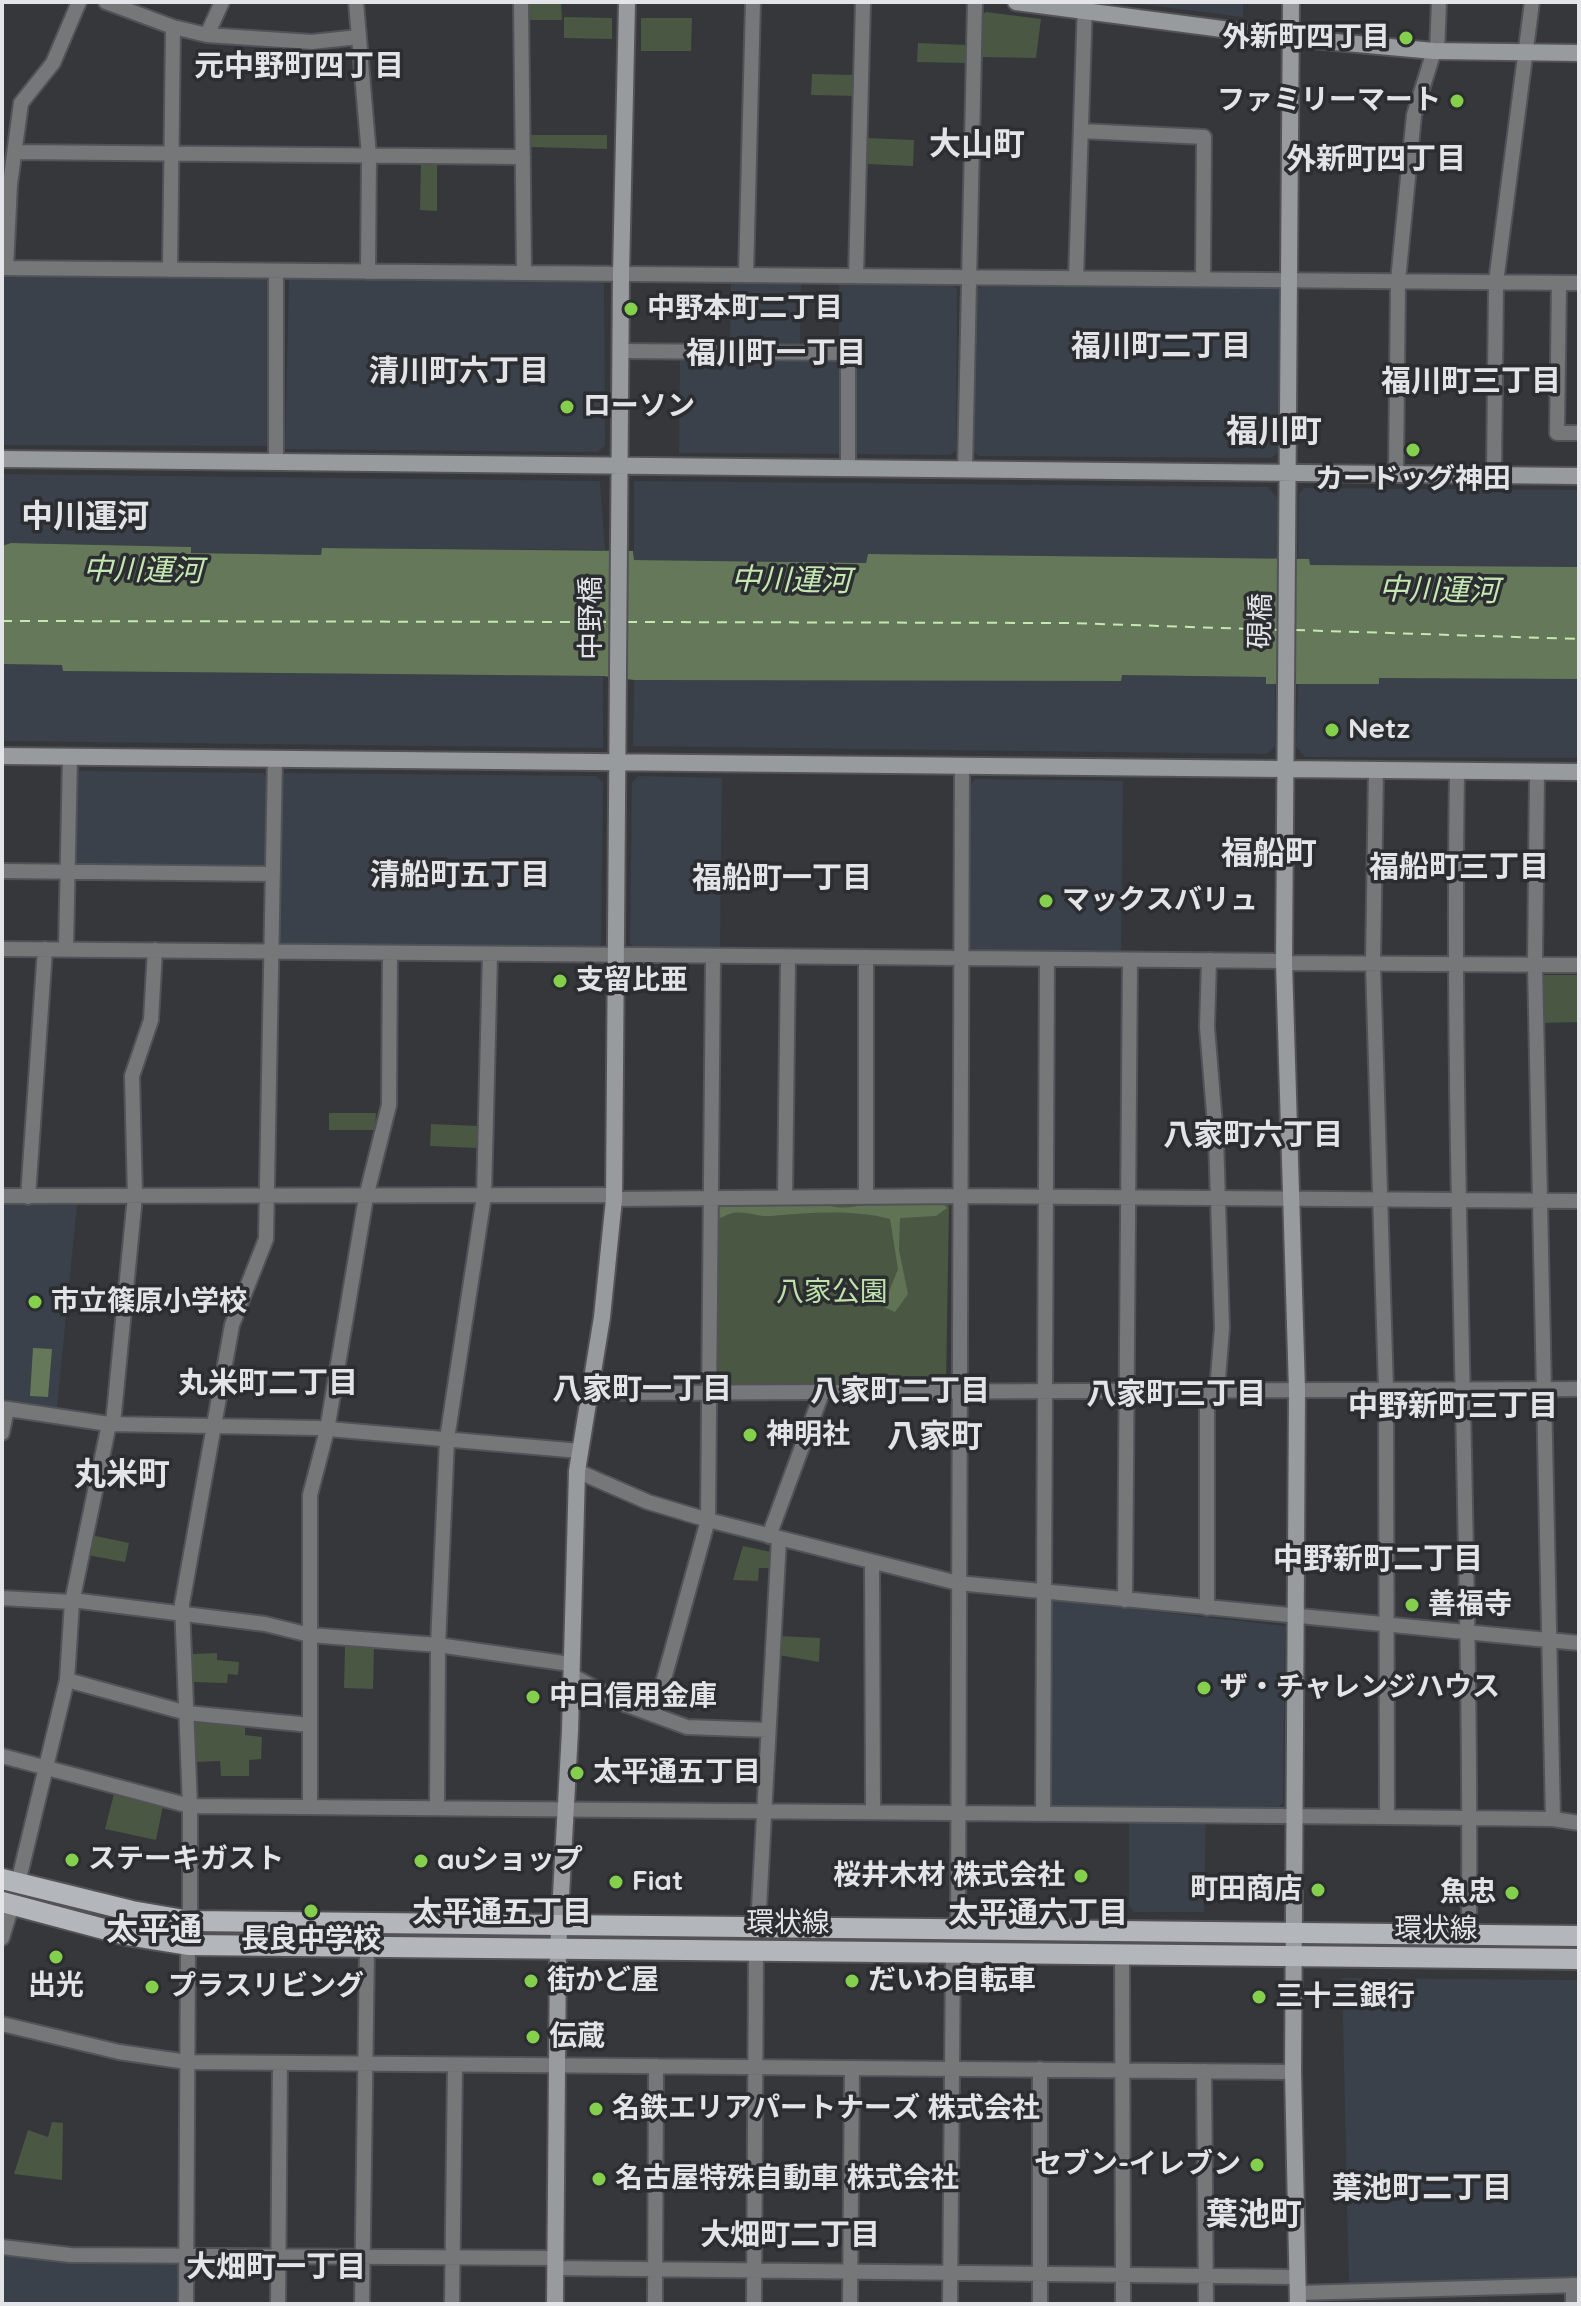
<!DOCTYPE html>
<meta charset="utf-8">
<style>
body{margin:0}
#map{position:relative;width:1581px;height:2306px;overflow:hidden;background:#35373b;font-family:Quicksand,sans-serif}
canvas{display:block}
.frame{position:absolute;inset:0;border:4px solid #e2e4e7;pointer-events:none}
</style>
<div id="map">
<canvas width="1581" height="2306"></canvas>
<div class="frame"></div>
</div>
<script>
const ctx = document.querySelector('canvas').getContext('2d');
ctx.lineJoin = 'round';
function paint(path, color) { ctx.fillStyle = color; ctx.fill(path, 'evenodd'); }
function strokePath(path, color, width, dash) { ctx.strokeStyle = color; ctx.lineWidth = width; ctx.lineCap = dash ? 'butt' : 'round'; ctx.setLineDash(dash || []); ctx.stroke(path); }
function write(font, color, halo, rows, align = 'center') {
  ctx.font = font + ' Quicksand,"Noto Sans JP",sans-serif'; ctx.lineWidth = 7; ctx.setLineDash([]); ctx.textBaseline = 'middle'; ctx.strokeStyle = halo; ctx.fillStyle = color; for (const [text, x, y, turn = 0] of rows) {
    ctx.save(); ctx.translate(x, y); ctx.rotate((+turn || 0) * Math.PI / 180); ctx.textAlign = isNaN(turn) ? turn : align; if (halo) ctx.strokeText(text, 0, 0); ctx.fillText(text, 0, 0); ctx.restore();
  }
}
paint(new Path2D(`
 M 1243,2 L 1243,17 L 1133,3 L 1133,2 Z
 M 2,276 L 267,278 L 267,446 L 2,445 Z
 M 289,279 L 604,282 L 605,445 L 598,452 L 285,449 Z
 M 731,283 L 801,283 L 800,347 L 730,347 Z
 M 839,284 L 953,285 L 957,289 L 956,451 L 950,455 L 858,454 L 854,449 L 854,348 L 839,348 Z
 M 984,285 L 1277,288 L 1280,291 L 1278,452 L 1271,458 L 979,456 L 974,452 L 975,291 Z
 M 680,357 L 843,358 L 843,454 L 679,453 Z
 M 2,474 L 600,481 L 605,550 L 322,548 L 321,555 L 191,553 L 190,547 L 12,543 L 2,546 Z
 M 634,481 L 1268,487 L 1278,499 L 1277,559 L 868,554 L 866,563 L 634,560 Z
 M 1304,488 L 1579,490 L 1579,567 L 1310,565 L 1298,559 L 1299,494 Z
 M 2,664 L 63,665 L 63,671 L 603,676 L 603,748 L 2,741 Z
 M 1121,675 L 1266,677 L 1266,684 L 1275,684 L 1275,746 L 1267,754 L 633,746 L 634,680 L 1121,681 Z
 M 1379,678 L 1579,679 L 1579,758 L 1305,757 L 1296,747 L 1298,683 L 1378,684 Z
 M 74,771 L 263,773 L 268,779 L 267,864 L 261,868 L 75,866 Z
 M 285,773 L 596,776 L 603,782 L 601,944 L 598,948 L 283,944 L 276,938 L 279,778 Z
 M 638,776 L 722,778 L 720,949 L 633,948 L 630,943 L 632,783 Z
 M 975,779 L 1123,781 L 1121,952 L 975,951 L 969,948 L 971,784 Z
 M 2,1205 L 77,1205 L 57,1407 L 2,1399 Z
 M 1051,1600 L 1285,1626 L 1283,1802 L 1278,1808 L 1206,1808 L 1204,1912 L 1134,1912 L 1129,1906 L 1129,1807 L 1053,1807 L 1048,1803 Z
 M 1342,1978 L 1579,1980 L 1579,2280 L 1349,2287 Z
 M 2,2255 L 70,2262 L 174,2262 L 178,2265 L 177,2304 L 2,2304 Z`), '#3a414a');
paint(new Path2D(`
 M 528,2 L 561,2 L 562,20 L 528,20 Z
 M 986,12 L 1041,19 L 1036,58 L 981,57 L 982,15 Z
 M 564,17 L 612,18 L 612,39 L 564,38 Z
 M 641,18 L 692,18 L 691,51 L 641,51 Z
 M 918,43 L 967,45 L 966,63 L 917,62 Z
 M 812,74 L 855,75 L 855,96 L 811,95 Z
 M 530,135 L 607,135 L 607,149 L 530,147 Z
 M 867,138 L 914,140 L 913,166 L 867,164 Z
 M 421,159 L 437,160 L 437,211 L 420,210 Z
 M 1544,975 L 1579,975 L 1579,1022 L 1540,1023 L 1540,980 Z
 M 329,1113 L 376,1113 L 375,1130 L 329,1130 Z
 M 431,1124 L 478,1126 L 477,1148 L 430,1146 Z
 M 945,1203 L 949,1206 L 946,1383 L 720,1384 L 715,1379 L 717,1210 L 722,1205 Z
 M 91,1535 L 129,1543 L 125,1562 L 87,1555 Z
 M 743,1546 L 771,1552 L 769,1568 L 759,1568 L 758,1581 L 733,1580 Z
 M 779,1636 L 820,1638 L 819,1662 L 778,1655 Z
 M 345,1646 L 374,1647 L 373,1689 L 344,1688 Z
 M 217,1653 L 217,1660 L 239,1662 L 238,1675 L 228,1674 L 227,1683 L 193,1682 L 193,1654 Z
 M 198,1718 L 245,1723 L 245,1735 L 262,1737 L 261,1759 L 249,1760 L 249,1776 L 221,1776 L 220,1761 L 195,1762 L 194,1722 Z
 M 114,1794 L 163,1806 L 156,1840 L 105,1829 Z
 M 52,2122 L 63,2123 L 62,2180 L 14,2174 L 28,2130 L 48,2137 Z`), '#4a5742');
paint(new Path2D(`
 M 820,1201 C 839,1214 863,1204 883,1202 C 903,1201 923,1202 942,1202 L 947,1208 L 936,1216 L 900,1218 L 899,1250 L 908,1294 L 895,1312 L 883,1307 L 898,1269 L 890,1219 C 850,1209 810,1213 770,1216 C 758,1217 746,1211 733,1213 C 727,1214 723,1218 716,1219 L 715,1203 Z`), '#607355');
paint(new Path2D(`
 M 11,543 L 191,547 L 191,553 L 321,555 L 322,548 L 633,551 L 634,560 L 866,563 L 868,554 L 1309,559 L 1310,565 L 1579,567 L 1579,679 L 1379,678 L 1379,684 L 1266,684 L 1266,677 L 1122,675 L 1121,681 L 634,680 L 603,676 L 63,671 L 62,665 L 2,664 L 2,546 Z
 M 33,1348 L 52,1349 L 48,1397 L 30,1396 Z`), '#65785a');
strokePath(new Path2D(`
 M 2,621 L 613,622
 M 627,622 L 1070,623 L 1281,630
 M 1295,630 L 1579,639`), '#c5e8b2', 2, [10, 8]);
const street = new Path2D(`
 M 106,2 L 173,27 L 207,35 L 312,42 L 358,37
 M 356,2 L 369,156 L 368,272
 M 521,2 L 524,273
 M 207,35 L 222,2
 M 1437,51 L 1439,2
 M 1081,131 L 1204,137 L 1203,279
 M 15,152 L 523,157
 M 2,268 L 1579,283
 M 6,268 L 10,184 L 21,103 L 53,63 L 79,2
 M 170,270 L 173,27
 M 746,275 L 753,2
 M 856,276 L 863,2
 M 1076,278 L 1085,2
 M 1559,283 L 1557,433 L 1579,433
 M 620,351 L 848,353 L 848,469
 M 276,462 L 276,271
 M 965,470 L 975,2
 M 1396,474 L 1398,281 L 1414,115 L 1434,51
 M 1494,475 L 1496,282 L 1532,2
 M 1376,770 L 1373,964 L 1386,1390 L 1387,1817
 M 1457,771 C 1451,1159 1472,1547 1469,1935
 M 1537,772 L 1535,965 L 1553,1819
 M 2,871 L 273,874
 M 2,949 L 1284,961
 M 66,949 L 70,756
 M 866,957 L 866,1197
 M 1209,960 L 1207,1027 L 1216,1137 L 1222,1328 L 1217,1391
 M 1284,963 L 1579,965
 M 2,1196 L 614,1195
 M 28,1197 L 45,949
 M 785,1197 L 788,957
 M 614,1199 L 961,1196 L 1579,1201
 M 590,1393 L 1579,1389
 M 2,1408 L 109,1424 L 317,1428 L 580,1451
 M 113,1424 L 135,1196 L 132,1076 L 151,1020 L 155,950
 M 2,1433 L 7,1409
 M 577,1471 L 648,1502 L 708,1520 L 958,1583 L 1579,1643
 M 769,1536 L 822,1393
 M 872,1562 L 873,1811
 M 2,1598 L 72,1602
 M 72,1600 L 265,1624 L 310,1635 L 438,1645 L 570,1664
 M 1125,1600 L 1130,960
 M 1207,1608 L 1207,1391
 M 571,1675 L 624,1704 L 687,1727 L 768,1730
 M 67,1680 L 187,1713 L 310,1725
 M 654,1715 L 708,1520 L 713,956
 M 2,1756 L 190,1806 L 1387,1817 L 1553,1819 L 1579,1823
 M 310,1806 L 310,1495 L 327,1430 L 366,1197 L 389,1105 L 390,953
 M 437,1807 L 438,1645 L 447,1439 L 484,1196 L 490,954
 M 1043,1813 L 1047,959
 M 18,1883 L 67,1680 L 72,1602 L 109,1424
 M 190,1921 L 190,1806 L 182,1604 L 232,1325 L 266,1239 L 275,758
 M 758,1927 L 779,1538
 M 958,1930 L 962,766
 M 2,1938 L 12,1905
 M 1122,1956 L 1123,2304
 M 2,2024 L 119,2052 L 187,2062 L 1293,2072
 M 1204,2071 L 1206,2304
 M 2,2247 L 70,2255 L 555,2258
 M 555,2268 L 1297,2277
 M 1573,2285 L 1573,2304
 M 1298,2293 L 1579,2285
 M 186,2304 L 188,1945
 M 278,2304 L 280,2063
 M 362,2304 L 367,1947
 M 452,2304 L 455,2065
 M 655,2304 L 656,2066
 M 754,2304 L 756,1951
 M 850,2304 L 852,2068
 M 950,2304 L 953,1953
 M 1040,2304 L 1040,2069`);
const secondary = new Path2D(`
 M 1016,2 L 1291,38 L 1434,51 L 1579,53
 M 1291,2 L 1284,963 L 1297,1390 L 1293,2072 L 1298,2304
 M 2,459 L 1579,476
 M 2,756 L 1579,772
 M 555,2304 L 558,1950 L 570,1731 L 577,1471 L 602,1317 L 614,1199 L 621,274 L 627,2`);
const primary = new Path2D(`
 M 2,1879 L 132,1911 L 190,1921 L 1579,1936
 M 2,1902 L 126,1935 L 188,1945 L 1579,1959`);
strokePath(street, '#515357', 18);
strokePath(secondary, '#515357', 20);
strokePath(primary, '#515357', 24);
strokePath(street, '#767779', 14);
strokePath(secondary, '#989b9e', 16);
strokePath(primary, '#b3b6ba', 20);
for (const [x, y, r, color] of [
 [1406,38,8,"#84d04d"],
 [1457,101,8,"#84d04d"],
 [631,309,8,"#84d04d"],
 [567,407,8,"#84d04d"],
 [1413,450,8,"#84d04d"],
 [1332,730,8,"#84d04d"],
 [1046,901,8,"#84d04d"],
 [560,981,8,"#84d04d"],
 [35,1302,8,"#84d04d"],
 [750,1435,8,"#84d04d"],
 [1412,1605,8,"#84d04d"],
 [1204,1688,8,"#84d04d"],
 [533,1697,8,"#84d04d"],
 [577,1773,8,"#84d04d"],
 [72,1860,8,"#84d04d"],
 [421,1861,8,"#84d04d"],
 [1081,1876,8,"#84d04d"],
 [616,1882,8,"#84d04d"],
 [1318,1890,8,"#84d04d"],
 [1512,1893,8,"#84d04d"],
 [311,1911,8,"#84d04d"],
 [56,1957,8,"#84d04d"],
 [531,1981,8,"#84d04d"],
 [852,1981,8,"#84d04d"],
 [152,1987,8,"#84d04d"],
 [1259,1997,8,"#84d04d"],
 [533,2037,8,"#84d04d"],
 [596,2109,8,"#84d04d"],
 [1257,2165,8,"#84d04d"],
 [599,2179,8,"#84d04d"]
]) { const dot = new Path2D(); dot.arc(x, y, r, 0, 2 * Math.PI); ctx.fillStyle = color; ctx.fill(dot); strokePath(dot, '#2b2d31', 3); }
write('bold 28px', '#e2e4e7', '#2b2d31', [
 ["外新町四丁目",1390,38,"right"],
 ["ファミリーマート",1441,101,"right"],
 ["中野本町二丁目",647,309],
 ["ローソン",583,407],
 ["カードッグ神田",1413,480,"center"],
 ["Netz",1348,730],
 ["マックスバリュ",1062,901],
 ["支留比亜",576,981],
 ["市立篠原小学校",51,1302],
 ["神明社",766,1435],
 ["善福寺",1428,1605],
 ["ザ・チャレンジハウス",1220,1688],
 ["中日信用金庫",549,1697],
 ["太平通五丁目",593,1773],
 ["ステーキガスト",88,1860],
 ["auショップ",437,1861],
 ["桜井木材 株式会社",1065,1876,"right"],
 ["Fiat",632,1882],
 ["町田商店",1302,1890,"right"],
 ["魚忠",1496,1893,"right"],
 ["長良中学校",311,1940,"center"],
 ["街かど屋",547,1981],
 ["だいわ自転車",868,1981],
 ["出光",56,1986,"center"],
 ["プラスリビング",168,1987],
 ["三十三銀行",1275,1997],
 ["伝蔵",549,2037],
 ["名鉄エリアパートナーズ 株式会社",612,2109],
 ["セブン-イレブン",1241,2165,"right"],
 ["名古屋特殊自動車 株式会社",615,2179]
], 'left');
write('28px', '#e2e4e7', '#2b2d31', [
 ["中野橋",592,618,-90],
 ["硯橋",1261,621,-89],
 ["環状線",788,1924],
 ["環状線",1436,1930]
]);
write('28px', '#bfe2ac', '#2b2d31', [
 ["八家公園",832,1293]
]);
write('bold 30px', '#e2e4e7', '#2b2d31', [
 ["元中野町四丁目",299,67],
 ["外新町四丁目",1376,160],
 ["福川町二丁目",1161,347],
 ["福川町一丁目",776,354],
 ["清川町六丁目",459,372],
 ["福川町三丁目",1471,382],
 ["福船町三丁目",1459,868],
 ["清船町五丁目",460,876],
 ["福船町一丁目",782,879],
 ["八家町六丁目",1253,1136],
 ["丸米町二丁目",268,1384],
 ["八家町一丁目",642,1390],
 ["八家町二丁目",900,1392],
 ["八家町三丁目",1176,1395],
 ["中野新町三丁目",1453,1407],
 ["中野新町二丁目",1378,1560],
 ["太平通五丁目",502,1913],
 ["太平通六丁目",1038,1914],
 ["葉池町二丁目",1422,2189],
 ["大畑町二丁目",790,2236],
 ["大畑町一丁目",276,2268]
]);
write('italic 30px', '#c5e8b2', '#2b2d31', [
 ["中川運河",143,571,1],
 ["中川運河",791,581,1],
 ["中川運河",1439,591,1]
]);
write('bold 32px', '#e2e4e7', '#2b2d31', [
 ["大山町",977,145],
 ["福川町",1274,432],
 ["中川運河",85,517],
 ["福船町",1269,854],
 ["八家町",935,1437],
 ["丸米町",122,1475],
 ["太平通",154,1930],
 ["葉池町",1254,2215]
]);
</script>
